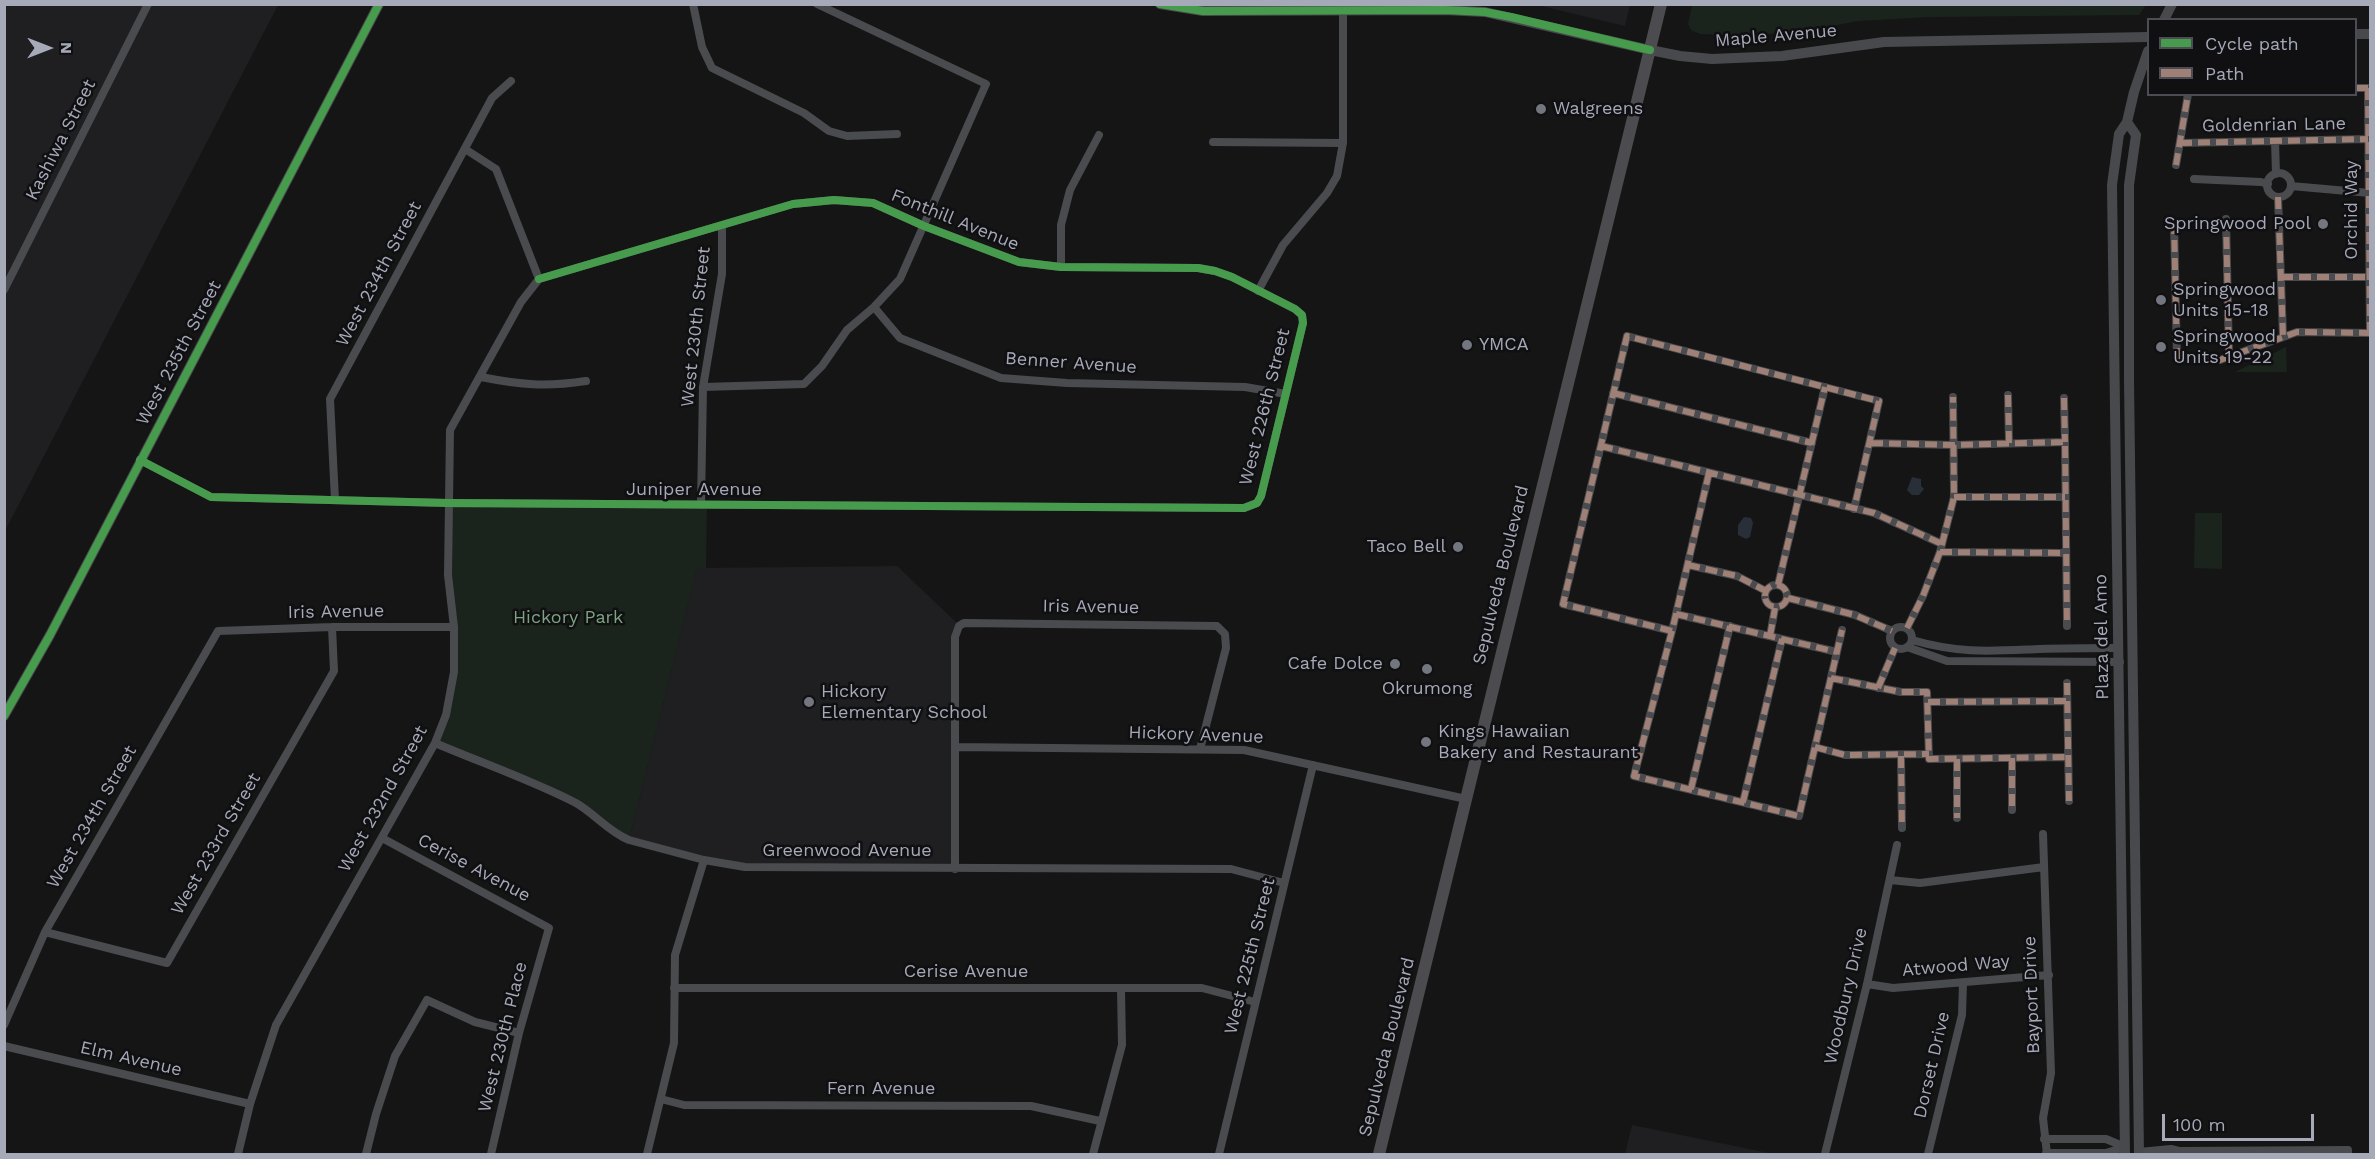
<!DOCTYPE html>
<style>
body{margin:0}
#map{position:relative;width:2375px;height:1159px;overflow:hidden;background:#151515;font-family:"Work Sans",sans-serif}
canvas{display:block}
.frame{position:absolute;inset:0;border:6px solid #a5a9b8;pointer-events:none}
.legend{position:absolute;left:2147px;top:18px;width:210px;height:78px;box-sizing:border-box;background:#100f11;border:2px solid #4c4d54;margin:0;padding:8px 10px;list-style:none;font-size:18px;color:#a5a9b8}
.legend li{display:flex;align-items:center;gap:12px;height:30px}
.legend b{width:30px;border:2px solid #4c4d54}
.north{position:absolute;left:18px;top:18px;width:60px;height:60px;-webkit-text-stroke:4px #100f11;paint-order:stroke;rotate:90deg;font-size:16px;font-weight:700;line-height:24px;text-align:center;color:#a5a9b8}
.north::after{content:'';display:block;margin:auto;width:21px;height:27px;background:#a5a9b8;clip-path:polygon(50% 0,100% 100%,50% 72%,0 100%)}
.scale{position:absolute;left:2162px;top:1114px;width:152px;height:27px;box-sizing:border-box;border:3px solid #a5a9b8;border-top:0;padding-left:8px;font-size:18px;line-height:21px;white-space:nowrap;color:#a5a9b8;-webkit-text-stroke:4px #100f11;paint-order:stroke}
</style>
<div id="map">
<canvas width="2375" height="1159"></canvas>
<div class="frame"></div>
<ul class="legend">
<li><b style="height:8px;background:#469c4c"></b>Cycle path</li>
<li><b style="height:8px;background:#9e8076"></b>Path</li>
</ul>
<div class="north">N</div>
<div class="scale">100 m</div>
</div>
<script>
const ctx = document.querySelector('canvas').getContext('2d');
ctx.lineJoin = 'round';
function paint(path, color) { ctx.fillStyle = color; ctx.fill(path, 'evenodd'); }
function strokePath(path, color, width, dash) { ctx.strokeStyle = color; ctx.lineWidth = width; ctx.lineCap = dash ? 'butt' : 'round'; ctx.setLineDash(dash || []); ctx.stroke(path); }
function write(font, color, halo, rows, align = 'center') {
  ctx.font = font + ' "Work Sans",sans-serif'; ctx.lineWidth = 5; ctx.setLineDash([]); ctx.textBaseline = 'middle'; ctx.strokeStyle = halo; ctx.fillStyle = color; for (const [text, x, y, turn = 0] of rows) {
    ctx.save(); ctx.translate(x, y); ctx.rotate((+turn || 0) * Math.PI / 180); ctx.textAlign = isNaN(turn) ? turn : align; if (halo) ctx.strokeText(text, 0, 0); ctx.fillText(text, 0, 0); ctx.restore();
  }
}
paint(new Path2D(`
 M 5,5 L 278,5 L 5,531 Z
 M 1537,5 L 1630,5 L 1625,26 Z
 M 897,566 L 959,625 L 953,867 L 744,865 L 629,840 L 697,568 Z
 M 1632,1125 L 1769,1153 L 1769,1154 L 1625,1154 Z`), '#1f1f22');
paint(new Path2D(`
 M 1692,5 L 2146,4 L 2146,5 L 2139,15 L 1931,17 L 1859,21 L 1809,30 L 1748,36 L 1700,34 L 1691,30 L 1688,24 Z
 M 2286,347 L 2287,372 L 2235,372 Z
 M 450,504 L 707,506 L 706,568 L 697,569 L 629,840 L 597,817 L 437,742 L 453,693 Z
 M 2195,513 L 2222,513 L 2222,569 L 2194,568 Z`), '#1b231d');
paint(new Path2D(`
 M 1912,477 L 1921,479 L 1921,486 L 1924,489 L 1919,495 L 1912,495 L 1907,490 Z
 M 1744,517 L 1751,518 L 1753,523 L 1750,537 L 1746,539 L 1738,535 L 1738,525 Z`), '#282f38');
strokePath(new Path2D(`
 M 693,4 L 702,47 L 712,68 L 804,113 L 829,131 L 847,136 L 897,134
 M 2356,88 L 2370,88
 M 2368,88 L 2370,333
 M 2275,141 L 2276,174
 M 1213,142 L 1343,143
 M 2180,143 L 2368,139
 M 465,149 L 496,169 L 539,279
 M 2176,165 L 2188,94
 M2267 185a12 12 0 1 1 24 0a12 12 0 1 1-24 0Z
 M 2194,179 L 2261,182 L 2268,184
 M 2291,186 L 2370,193
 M 2278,197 L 2283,336
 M 2226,219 L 2229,356
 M 2174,222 L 2177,359 L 2220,360 L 2297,332 L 2370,333
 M 1061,267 L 1061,225 L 1070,190 L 1099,135
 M 2281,277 L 2369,277
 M 4,290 L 148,4
 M 1258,291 L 1283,245 L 1327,193 L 1337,176 L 1343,143 L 1343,11
 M 874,307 L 900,338 L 1001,378 L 1067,383 L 1245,387 L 1286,394
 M 481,377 C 521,385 546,387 586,381
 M 703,387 L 804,384 L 822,366 L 847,330 L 874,307 L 900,279 L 986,84 L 817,4
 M 1613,393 L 1812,443
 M 2008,395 L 2009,443
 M 2064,398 L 2065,442
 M 1871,443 L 1954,445 L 2065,442 L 2067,626
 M 1601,446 L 1874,513 L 1942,544
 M 140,460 L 211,497 L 448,503 L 1244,508 L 1257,503 L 1261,496 L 1303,323 L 1302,315 L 1295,309 L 1232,277 L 1215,271 L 1198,268 L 1061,267 L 1019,262 L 924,226 L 873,203 L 834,200 L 793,204 L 539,279
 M 1709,473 L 1672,631 L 1634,776 L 1799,816 L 1842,630
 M 1954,497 L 2065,497
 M 335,500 L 330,399 L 492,98 L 511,81
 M 701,505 L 703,387 L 722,274 L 722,226
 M 1940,552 L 2066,553
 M 1688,565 L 1737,576 L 1766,591
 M1765 596a11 11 0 1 1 22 0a11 11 0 1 1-22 0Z
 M 1778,585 L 1825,387
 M 1788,598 L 1855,615 L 1892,631
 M 1676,614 L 1837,652
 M1890 638a11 11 0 1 1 22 0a11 11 0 1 1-22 0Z
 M 1907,628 L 1923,596 L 1940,552 L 1954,497 L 1953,397
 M 1672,631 L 1563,604 L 1627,336 L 1879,401 L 1854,509
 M 1770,636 L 1775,608
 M 1912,640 C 1961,654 1991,651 2040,649 C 2067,648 2093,648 2119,648
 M 1907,647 L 1947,661 L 2120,662
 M 1831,678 L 1901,692 L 1927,692 L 1929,759 L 2068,757
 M 2067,683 L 2069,801
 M 1878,688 L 1895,648
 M 1928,702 L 2067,701
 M 435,743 C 482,763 531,780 576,803 C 595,814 609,832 629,840 L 704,860 L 745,867 L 1231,869 L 1284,883
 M 956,747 L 1244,750 L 1466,799
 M 1815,747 L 1845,755 L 1929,754
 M 1901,756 L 1902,828
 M 2012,758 L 2012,810
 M 1957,759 L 1957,818
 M 1691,789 L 1730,626
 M 1743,802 L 1782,639
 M 2043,834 L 2051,1073 L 2043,1118 L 2047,1154
 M 382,838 L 549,928 L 519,1033 L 491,1154
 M 955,869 L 955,637 L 959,626 L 964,623 L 1217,626 L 1225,634 L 1226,648 L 1200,749
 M 1890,880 L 1920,883 L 2044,867
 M 45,932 L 167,963 L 334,671 L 332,627
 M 1867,984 L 1893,988 L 2049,975
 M 674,988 L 1202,988 L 1255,1002
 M 4,1025 L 45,932 L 218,631 L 332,627 L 454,627
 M 4,1046 L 250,1104
 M 661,1099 L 684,1105 L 1031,1106 L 1100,1121
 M 2044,1139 L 2106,1139 L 2125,1147
 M 2139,1152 L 2171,1149 L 2179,1151 L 2348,1150 L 2348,1154
 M 2046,1153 L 2106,1153 L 2125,1147
 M 238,1154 L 250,1104 L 276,1025 L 435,743 L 446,715 L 454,672 L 454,627 L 448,575 L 450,430 L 521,302 L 539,279
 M 366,1154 L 376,1114 L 395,1056 L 427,1000 L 475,1022 L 519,1033
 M 647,1154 L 674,1043 L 675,955 L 704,860
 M 1093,1154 L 1122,1045 L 1121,989
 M 1219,1154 L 1313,765
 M 1825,1154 L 1867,984 L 1897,845
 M 1928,1154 L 1962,1015 L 1963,983`), '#494b4e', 8);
strokePath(new Path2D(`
 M 1160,4 L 1203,11 L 1445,10 L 1485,12 L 1650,50 L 1680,56 L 1712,59 L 1782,56 L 1884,42 L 2148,37
 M 2164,20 L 2172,4
 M 2356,34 L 2370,34
 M 2127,122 L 2136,135 L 2129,185 L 2129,381 L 2139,1154
 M 4,716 L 50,635 L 379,4
 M 2125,1154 L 2112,185 L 2119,134 L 2127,122 L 2134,92 L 2148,51`), '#48494d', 10);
strokePath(new Path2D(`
 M 1379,1154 L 1661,4`), '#4c4c50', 12);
strokePath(new Path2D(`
 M 2356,88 L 2370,88
 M 2368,88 L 2370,333
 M 2180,143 L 2368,139
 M 2176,165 L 2188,94
 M 2278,197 L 2283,336
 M 2226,219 L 2229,356
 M 2174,222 L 2177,359 L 2220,360 L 2297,332 L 2370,333
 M 2281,277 L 2369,277
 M 1613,393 L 1812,443
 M 2008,395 L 2009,443
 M 2064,398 L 2065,442
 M 1871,443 L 1954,445 L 2065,442 L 2067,626
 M 1601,446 L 1874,513 L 1942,544
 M 1709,473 L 1672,631 L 1634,776 L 1799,816 L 1842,630
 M 1954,497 L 2065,497
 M 1940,552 L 2066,553
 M 1688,565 L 1737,576 L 1766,591
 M1765 596a11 11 0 1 1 22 0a11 11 0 1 1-22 0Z
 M 1778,585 L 1825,387
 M 1788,598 L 1855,615 L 1892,631
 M 1676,614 L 1837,652
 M 1907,628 L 1923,596 L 1940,552 L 1954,497 L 1953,397
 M 1672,631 L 1563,604 L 1627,336 L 1879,401 L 1854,509
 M 1770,636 L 1775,608
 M 1831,678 L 1901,692 L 1927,692 L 1929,759 L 2068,757
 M 2067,683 L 2069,801
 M 1878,688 L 1895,648
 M 1928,702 L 2067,701
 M 1815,747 L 1845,755 L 1929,754
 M 1901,756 L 1902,828
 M 2012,758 L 2012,810
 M 1957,759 L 1957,818
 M 1691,789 L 1730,626
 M 1743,802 L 1782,639`), '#9e8076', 6, [12, 6]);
strokePath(new Path2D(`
 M 1160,4 L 1203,11 L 1445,10 L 1485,12 L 1511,17 L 1650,50
 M 140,460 L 211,497 L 448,503 L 1244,508 L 1257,503 L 1261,496 L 1303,323 L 1302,315 L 1295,309 L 1232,277 L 1215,271 L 1198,268 L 1061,267 L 1019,262 L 924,226 L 873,203 L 834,200 L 793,204 L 539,279
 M 4,716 L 50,635 L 379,4`), '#469c4c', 8);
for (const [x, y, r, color] of [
 [1541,109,6,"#73757f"],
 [2323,224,6,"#73757f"],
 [2161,300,6,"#73757f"],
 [1467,345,6,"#73757f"],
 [2161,347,6,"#73757f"],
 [1458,547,6,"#73757f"],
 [1395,664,6,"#73757f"],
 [1427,669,6,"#73757f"],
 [809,702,6,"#73757f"],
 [1426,742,6,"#73757f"]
]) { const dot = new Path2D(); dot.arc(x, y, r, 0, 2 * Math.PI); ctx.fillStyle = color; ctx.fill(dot); strokePath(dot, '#100f11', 2); }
write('18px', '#a5a9b8', '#100f11', [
 ["Maple Avenue",1776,36,-5],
 ["Goldenrian Lane",2274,125,-1],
 ["Kashiwa Street",61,140,-63],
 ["Orchid Way",2352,210,-90],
 ["Fonthill Avenue",955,220,22],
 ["West 234th Street",379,274,-62],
 ["West 230th Street",696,327,-84],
 ["West 235th Street",179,353,-62],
 ["Benner Avenue",1071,363,4],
 ["West 226th Street",1265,407,-76],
 ["Juniper Avenue",694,490],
 ["Sepulveda Boulevard",1501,575,-76],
 ["Iris Avenue",1091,607,1],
 ["Iris Avenue",336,612,-1],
 ["Plaza del Amo",2102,637,-91],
 ["Hickory Avenue",1196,735,2],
 ["West 232nd Street",383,799,-61],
 ["West 234th Street",92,817,-60],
 ["West 233rd Street",216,844,-60],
 ["Greenwood Avenue",847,851],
 ["Cerise Avenue",474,868,28],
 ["West 225th Street",1250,956,-76],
 ["Atwood Way",1956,966,-5],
 ["Cerise Avenue",966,972],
 ["Bayport Drive",2032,995,-92],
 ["Woodbury Drive",1846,996,-77],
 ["West 230th Place",503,1037,-76],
 ["Sepulveda Boulevard",1387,1047,-76],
 ["Elm Avenue",131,1059,13],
 ["Dorset Drive",1932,1065,-77],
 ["Fern Avenue",881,1089]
]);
write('18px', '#a5a9b8', '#100f11', [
 ["Walgreens",1553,109],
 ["Springwood Pool",2311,224,"right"],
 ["Springwood",2173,290],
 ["Units 15-18",2173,311],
 ["Springwood",2173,337],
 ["Units 19-22",2173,358],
 ["YMCA",1479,345],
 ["Taco Bell",1446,547,"right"],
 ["Cafe Dolce",1383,664,"right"],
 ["Okrumong",1427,689,"center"],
 ["Hickory",821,692],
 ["Elementary School",821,713],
 ["Kings Hawaiian",1438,732],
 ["Bakery and Restaurant",1438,753]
], 'left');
write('18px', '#7ba481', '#100f11', [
 ["Hickory Park",568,618]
]);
</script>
